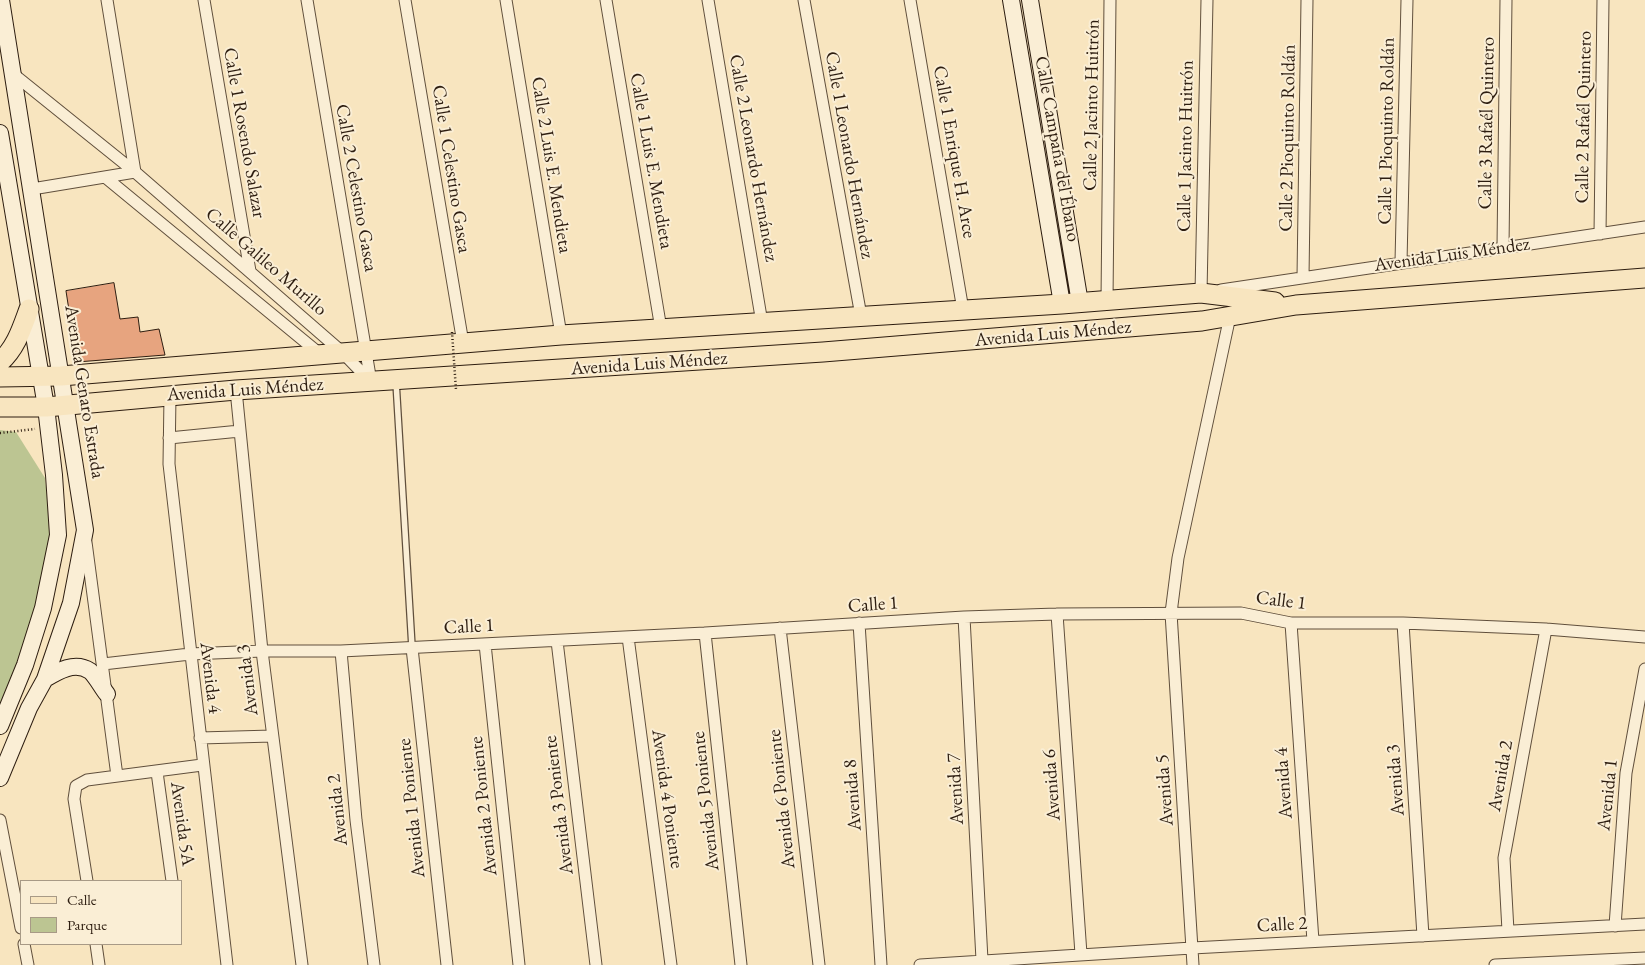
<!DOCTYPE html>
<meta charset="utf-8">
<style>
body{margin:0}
#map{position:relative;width:1645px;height:965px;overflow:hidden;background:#f8e5bf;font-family:"EB Garamond",serif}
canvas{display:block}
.legend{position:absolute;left:20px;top:880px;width:162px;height:65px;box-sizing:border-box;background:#faeed5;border:1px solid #a89a86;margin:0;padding:6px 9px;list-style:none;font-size:15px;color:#2d1d10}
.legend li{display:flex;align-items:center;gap:10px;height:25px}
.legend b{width:25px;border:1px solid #a89a86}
</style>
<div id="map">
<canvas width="1645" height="965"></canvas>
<ul class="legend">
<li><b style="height:6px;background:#f8e5bf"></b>Calle</li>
<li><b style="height:14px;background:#bcc592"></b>Parque</li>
</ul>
</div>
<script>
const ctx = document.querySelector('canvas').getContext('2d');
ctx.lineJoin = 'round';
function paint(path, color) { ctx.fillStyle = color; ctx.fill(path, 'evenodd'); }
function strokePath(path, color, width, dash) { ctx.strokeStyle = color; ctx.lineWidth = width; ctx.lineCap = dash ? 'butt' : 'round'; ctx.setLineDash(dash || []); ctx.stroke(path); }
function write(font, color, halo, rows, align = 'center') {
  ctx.font = font + ' "EB Garamond",serif'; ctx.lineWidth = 4; ctx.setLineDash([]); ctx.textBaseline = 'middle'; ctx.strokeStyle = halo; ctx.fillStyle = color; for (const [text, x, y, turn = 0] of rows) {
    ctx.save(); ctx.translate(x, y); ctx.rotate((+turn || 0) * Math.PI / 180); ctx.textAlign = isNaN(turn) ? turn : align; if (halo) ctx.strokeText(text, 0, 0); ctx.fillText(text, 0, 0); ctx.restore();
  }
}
paint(new Path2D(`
 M 0,430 L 16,432 L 45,478 L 51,533 L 39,597 L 24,655 L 0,708 Z`), '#bcc592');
const building = new Path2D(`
 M 114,283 L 120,319 L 138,317 L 140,332 L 159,329 L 165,355 L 77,362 L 66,291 Z`);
paint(building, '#e7a47f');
strokePath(building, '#2d1d10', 1);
const lane = new Path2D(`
 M 396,382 L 412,647`);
const street = new Path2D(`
 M 204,0 L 250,271
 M 307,0 L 371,382
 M 405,0 L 463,343
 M 506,0 L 561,335
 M 606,0 L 661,329
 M 708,0 L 762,323
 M 804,0 L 861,316
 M 910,0 L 963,310
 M 12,73 L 135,172 L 342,352 L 371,382
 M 105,177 L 320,354
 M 32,189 L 135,172 L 107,0
 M 1600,234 L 1603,0
 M 1503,247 L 1506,0
 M 1401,262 L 1407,0
 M 1303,277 L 1307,0
 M 1221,290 L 1645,227
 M 1206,293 L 1201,293 L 1207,0
 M 1107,301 L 1110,0
 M 236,390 L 262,651 L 302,965
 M 170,396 L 169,464 L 227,965
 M 169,438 L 240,431
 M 86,542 L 117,776
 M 1057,614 L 1081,954
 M 964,617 L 982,960
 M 859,623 L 881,965
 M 1291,623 L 1313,941
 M 1403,623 L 1423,936
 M 780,628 L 819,965
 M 705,633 L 741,965
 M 628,637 L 671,965
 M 557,641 L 596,965
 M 485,644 L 519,965
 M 412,648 L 447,965
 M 341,651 L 356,820 L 374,965
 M 103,664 L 190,654 L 262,651 L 341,651 L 705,633 L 964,617 L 1057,614 L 1241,613 L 1291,623 L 1403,623 L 1546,629 L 1645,637
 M 200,738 L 272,736
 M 157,772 L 172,881
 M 0,820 L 21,928
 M 87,881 L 74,799 L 76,786 L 87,780 L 202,765
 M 1615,926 L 1626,773 L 1645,669
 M 1508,931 L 1504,858 L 1546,629
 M 24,944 L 28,965
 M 96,944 L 99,965
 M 920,965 L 1192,948 L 1645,924
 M 1193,965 L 1171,613 L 1178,558 L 1230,316
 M 1495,965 L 1645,958`);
const secondary = new Path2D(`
 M 1011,0 L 1062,304
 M 1030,0 L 1080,303
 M 0,133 L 46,407 L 54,475 L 58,535 L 43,608 L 25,665 L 0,726
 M 45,679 C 58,671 75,661 90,671 C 96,676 102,688 107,694
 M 0,778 L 29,708 L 45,679 L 71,603 L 85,530 L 1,0`);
const primary = new Path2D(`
 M 0,362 C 16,348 22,328 29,309
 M 0,377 L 61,376 L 561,335 L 1062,304 L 1201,293 L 1275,302
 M 0,407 L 46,407 L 236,390 L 823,352 L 1202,321 L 1296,305 L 1645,278`);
strokePath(lane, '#604f3c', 8);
strokePath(street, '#604f3c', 13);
strokePath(secondary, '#2d1d10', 18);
strokePath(primary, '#2d1d10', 21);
strokePath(new Path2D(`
 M 0,433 L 35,429`), '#2d1d10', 2.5, [1, 2.5]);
strokePath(lane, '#faeed5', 5.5);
strokePath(street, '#faeed5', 11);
strokePath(secondary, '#faeed5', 16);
strokePath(primary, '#f8e5bf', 19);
strokePath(new Path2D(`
 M 452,332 L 456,390`), '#2d1d10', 2.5, [1, 2.5]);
write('19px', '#2d1d10', '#faeed5', [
 ["Calle 2 Jacinto Huitrón",1092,105,-89],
 ["Calle 2 Rafaél Quintero",1584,117,-89],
 ["Calle 3 Rafaél Quintero",1487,123,-89],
 ["Calle 1 Pioquinto Roldán",1387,131,-89],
 ["Calle 1 Rosendo Salazar",244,133,80],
 ["Calle 2 Pioquinto Roldán",1288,138,-89],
 ["Calle 1 Jacinto Huitrón",1186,146,-89],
 ["Calle Campaña del Ébano",1057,149,80],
 ["Calle 1 Enrique H. Arce",954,152,80],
 ["Calle 1 Leonardo Hernández",849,155,80],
 ["Calle 2 Leonardo Hernández",753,158,80],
 ["Calle 1 Luis E. Mendieta",651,161,80],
 ["Calle 2 Luis E. Mendieta",551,165,81],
 ["Calle 1 Celestino Gasca",451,169,81],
 ["Calle 2 Celestino Gasca",356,188,80],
 ["Avenida Luis Méndez",1452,255,-8],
 ["Calle Galileo Murillo",266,262,41],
 ["Avenida Luis Méndez",1053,334,-5],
 ["Avenida Luis Méndez",649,364,-4],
 ["Avenida Luis Méndez",245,390,-4],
 ["Avenida Genaro Estrada",84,392,81],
 ["Calle 1",1281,601,7],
 ["Calle 1",873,605,-4],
 ["Calle 1",469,627,-3],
 ["Avenida 4",210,678,83],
 ["Avenida 3",248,680,-97],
 ["Avenida 2",1501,776,-80],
 ["Avenida 3",1396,780,-94],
 ["Avenida 4",1284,783,-94],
 ["Avenida 6",1052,785,-94],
 ["Avenida 7",956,789,-93],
 ["Avenida 5",1165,790,-94],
 ["Avenida 8",853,795,-94],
 ["Avenida 1",1608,795,-84],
 ["Avenida 4 Poniente",667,799,82],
 ["Avenida 6 Poniente",782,799,-96],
 ["Avenida 5 Poniente",706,801,-96],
 ["Avenida 3 Poniente",559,805,-97],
 ["Avenida 2 Poniente",484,806,-96],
 ["Avenida 1 Poniente",412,808,-96],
 ["Avenida 2",338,810,-96],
 ["Avenida 5A",182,824,82],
 ["Calle 2",1282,925,-3]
]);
</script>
